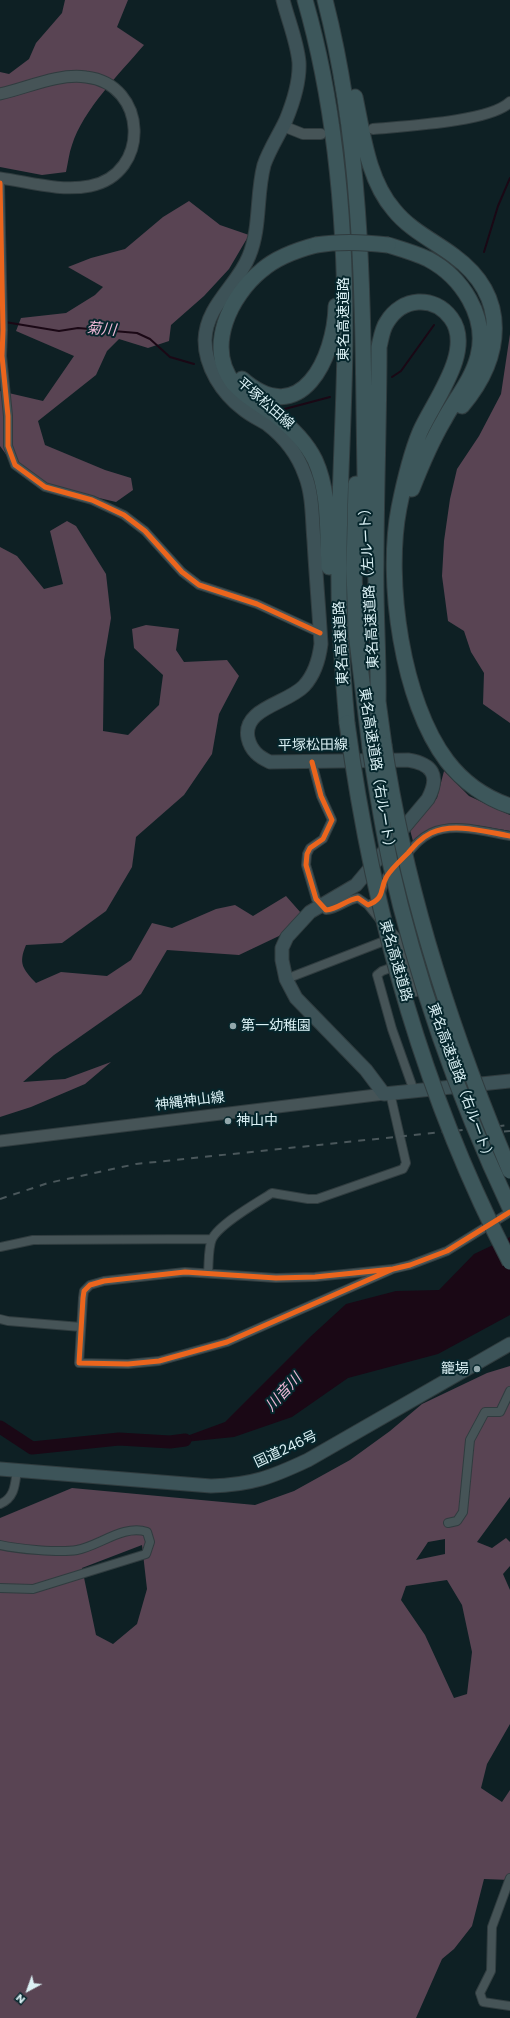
<!DOCTYPE html>
<meta charset="utf-8">
<style>
body{margin:0}
#map{position:relative;width:510px;height:2018px;overflow:hidden;background:#0e2024;font-family:Poppins,sans-serif}
canvas{display:block}
.north{position:absolute;left:8px;top:1970px;width:40px;height:40px;-webkit-text-stroke:3px #06262c;paint-order:stroke;rotate:221deg;font-size:11px;font-weight:700;line-height:16px;text-align:center;color:#dbf1f5}
.north::after{content:'';display:block;margin:auto;width:14px;height:18px;background:#dbf1f5;clip-path:polygon(50% 0,100% 100%,50% 72%,0 100%)}
</style>
<div id="map">
<canvas width="510" height="2018"></canvas>
<div class="north">N</div>
</div>
<script>
const ctx = document.querySelector('canvas').getContext('2d');
ctx.lineJoin = 'round';
function paint(path, color) { ctx.fillStyle = color; ctx.fill(path, 'evenodd'); }
function strokePath(path, color, width, dash) { ctx.strokeStyle = color; ctx.lineWidth = width; ctx.lineCap = dash ? 'butt' : 'round'; ctx.setLineDash(dash || []); ctx.stroke(path); }
function write(font, color, halo, rows, align = 'center') {
  ctx.font = font + ' Poppins,"Noto Sans JP",sans-serif'; ctx.lineWidth = 4; ctx.setLineDash([]); ctx.textBaseline = 'middle'; ctx.strokeStyle = halo; ctx.fillStyle = color; for (const [text, x, y, turn = 0] of rows) {
    ctx.save(); ctx.translate(x, y); ctx.rotate((+turn || 0) * Math.PI / 180); ctx.textAlign = isNaN(turn) ? turn : align; if (halo) ctx.strokeText(text, 0, 0); ctx.fillText(text, 0, 0); ctx.restore();
  }
}
paint(new Path2D(`
 M 65,0 L 128,0 L 117,27 L 144,45 C 120,73 83,110 72,145 C 69,153 68,163 66,172 L 42,175 L 0,167 L 0,72 L 9,74 L 29,59 L 36,43 L 62,13 Z
 M 189,201 L 220,225 L 249,235 L 229,269 L 204,296 L 171,325 L 169,341 L 148,348 L 119,339 L 107,351 L 96,375 L 38,421 L 45,445 L 105,470 L 131,478 L 133,490 L 116,502 L 40,484 L 10,460 L 0,446 L 0,391 L 43,401 L 74,356 L 16,331 L 21,318 L 66,313 L 95,295 L 103,287 L 68,267 L 91,258 L 125,249 L 163,217 Z
 M 510,334 L 510,723 L 483,704 L 484,673 L 471,652 L 464,631 L 448,621 L 442,576 L 444,541 L 450,499 L 457,469 L 479,436 L 501,394 Z
 M 67,521 L 76,526 L 106,574 L 111,618 L 104,660 L 103,731 L 128,735 L 159,705 L 163,675 L 134,648 L 132,629 L 146,625 L 179,629 L 176,650 L 184,662 L 227,660 L 239,676 L 219,714 L 212,754 L 184,795 L 136,837 L 132,867 L 106,911 L 62,943 L 26,945 C 18,964 23,969 36,983 L 61,972 L 107,976 L 131,960 L 152,923 L 172,928 L 216,909 L 235,905 L 253,916 L 286,896 L 301,913 L 279,936 L 239,955 L 167,950 L 141,994 L 54,1055 L 23,1082 L 65,1079 L 111,1062 L 85,1084 L 31,1107 L 0,1117 L 0,547 L 17,556 L 44,589 L 63,584 L 50,531 Z
 M 444,771 L 469,796 L 510,815 L 510,831 C 473,825 444,815 413,841 L 410,830 L 437,798 Z
 M 510,1366 L 510,1497 L 477,1542 L 492,1548 L 506,1538 L 510,1542 L 510,1566 L 503,1574 L 510,1590 L 510,1724 L 487,1764 L 481,1788 L 502,1802 L 510,1790 L 510,1880 L 484,1879 L 472,1926 L 454,1949 L 442,1959 L 416,2018 L 0,2018 L 0,1518 L 72,1488 L 255,1505 L 294,1491 L 350,1460 L 390,1431 L 422,1404 L 487,1373 ZM 445,1539 L 445,1554 L 416,1560 L 428,1542 ZM 142,1545 L 147,1589 L 137,1624 L 113,1644 L 96,1635 L 82,1568 ZM 447,1580 L 462,1605 L 472,1652 L 467,1694 L 454,1698 L 425,1635 L 401,1600 L 406,1586 Z`), '#594453');
paint(new Path2D(`
 M 510,1237 L 510,1315 L 438,1354 L 348,1378 L 292,1417 L 234,1437 L 165,1444 L 225,1422 L 309,1338 L 346,1304 L 396,1291 L 439,1290 L 474,1254 Z`), '#1a0815');
strokePath(new Path2D(`
 M 484,252 L 498,206 L 510,178
 M 5,322 L 59,331 L 78,328 L 137,333 L 150,339 L 170,357 L 194,364
 M 392,377 L 401,371 L 434,325
 M 281,410 L 330,397`), '#1a0815', 2);
strokePath(new Path2D(`
 M 0,1427 L 32,1448 L 119,1439 L 170,1442 L 185,1440`), '#1a0815', 13);
const minor = new Path2D(`
 M 0,183 L 3,330 L 2,356 L 8,416 L 8,446 L 15,465 L 45,487 L 92,500 L 124,515 L 145,531 L 182,572 L 199,585 L 257,604 L 320,633
 M 312,762 L 321,796 L 332,820 L 323,839 L 310,848 L 307,854 L 306,865 L 316,899 L 326,910 C 338,909 346,900 358,898 L 368,905 C 386,898 379,889 387,876 C 392,868 401,860 408,853 C 415,845 421,838 431,833 C 454,822 486,832 510,836
 M 368,905 L 381,921
 M 391,931 L 401,942 L 416,992
 M 407,962 L 382,971 L 377,975 L 392,1029 L 414,1091
 M 286,979 L 392,938
 M 0,1247 L 33,1240 L 212,1239
 M 393,1269 L 227,1342 L 159,1361 L 128,1364 L 79,1363 L 83,1298 L 84,1291 L 90,1285 L 104,1281 L 185,1272 L 276,1278 L 315,1277 L 393,1269 L 410,1265 L 447,1251 L 510,1212
 M 208,1273 C 209,1263 208,1248 212,1239 C 219,1224 258,1202 272,1193 L 308,1199 L 317,1199 L 403,1169 L 406,1163 L 390,1093
 M 0,1319 L 8,1321 L 81,1327
 M 0,1504 C 15,1498 15,1484 17,1470
 M 448,1523 L 457,1521 L 463,1512 L 470,1440 L 485,1412 L 500,1412 L 510,1391
 M 0,1545 C 17,1549 60,1553 77,1550 C 99,1546 124,1524 147,1532 L 150,1542 L 146,1554 L 33,1589 L 0,1588
 M 510,1878 L 492,1927 L 491,1971 L 480,1993 L 483,2002 L 510,2006`);
const tertiary = new Path2D(`
 M 283,126 L 303,134 L 321,134
 M 373,129 C 404,126 489,122 510,102`);
const secondary = new Path2D(`
 M 0,94 C 27,88 58,73 86,77 C 148,84 151,174 90,186 C 61,192 29,182 0,178
 M 0,1141 L 384,1094`);
const primary = new Path2D(`
 M 283,0 C 288,20 297,41 299,62 C 300,81 293,103 286,120 C 279,135 269,150 264,165 C 256,195 261,227 249,256 C 238,285 206,305 205,340 C 205,367 222,393 243,409 C 250,415 259,419 267,424 C 284,437 298,455 305,475 C 313,495 312,519 314,541 C 316,576 319,610 321,644 C 319,660 315,674 304,686 C 287,704 242,708 248,738 C 251,751 259,757 270,762 L 408,760 C 433,764 440,776 428,799 L 356,885 L 310,912 L 287,937 L 282,948 L 282,960 L 286,979 L 296,998 L 366,1070 L 384,1094 L 510,1081`);
const trunk = new Path2D(`
 M 0,1469 L 211,1486 C 251,1485 272,1477 308,1460 L 510,1344`);
const motorway = new Path2D(`
 M 305,0 C 337,111 346,228 345,344 C 344,424 338,504 339,585 C 339,631 343,677 347,723
 M 325,0 C 372,183 360,366 367,553
 M 355,97 C 363,135 368,180 394,210 C 410,230 434,241 454,256 C 510,297 503,357 462,406
 M 316,245 C 297,250 277,257 262,270 C 230,296 205,347 234,384 C 245,397 261,405 275,415 C 291,427 306,442 315,460 C 330,493 327,531 329,567
 M 388,245 C 401,249 415,253 428,259 C 462,277 488,317 478,356 C 472,380 455,399 444,420 C 431,442 421,466 412,489
 M 242,379 C 301,431 335,357 336,306
 M 356,484 L 354,569 L 356,632 L 370,748
 M 377,694 L 384,745
 M 378,703 C 379,657 375,610 376,563 C 376,491 379,419 379,347 C 381,339 382,329 387,322 C 402,297 434,295 451,318 C 475,350 433,402 420,432 C 410,456 404,483 399,508 C 385,580 402,702 447,761 C 463,782 486,798 510,806`);
strokePath(minor, '#303c3f', 10);
strokePath(tertiary, '#303c3f', 12);
strokePath(secondary, '#303c3f', 13);
strokePath(primary, '#303c3f', 15);
strokePath(trunk, '#303c3f', 15);
strokePath(motorway, '#303c3f', 17);
strokePath(minor, '#465457', 8);
strokePath(tertiary, '#465457', 10);
strokePath(secondary, '#465457', 11);
strokePath(primary, '#3d5257', 13);
strokePath(trunk, '#3d5459', 13);
strokePath(motorway, '#3d575b', 15);
strokePath(new Path2D(`
 M 490,1133 L 510,1131
 M 0,1199 L 48,1183 L 136,1164 L 510,1125`), '#4a575b', 2, [7, 7]);
const motorwayBridge = new Path2D(`
 M 316,245 C 340,241 364,242 388,245
 M 347,723 C 372,909 423,1095 510,1262
 M 384,745 C 406,893 452,1034 510,1171
 M 370,748 C 376,786 382,824 390,862 C 417,981 458,1098 510,1208`);
strokePath(motorwayBridge, '#303c3f', 17, []);
strokePath(motorwayBridge, '#3d575b', 15);
strokePath(new Path2D(`
 M 0,183 L 3,330 L 2,356 L 8,416 L 8,446 L 15,465 L 45,487 L 92,500 L 124,515 L 145,531 L 182,572 L 199,585 L 257,604 L 320,633
 M 312,762 L 321,796 L 332,820 L 323,839 L 310,848 L 307,854 L 306,865 L 316,899 L 326,910 C 338,909 346,900 358,898 L 368,905 C 386,898 379,889 387,876 C 392,868 401,860 408,853 C 415,845 421,838 431,833 C 454,822 486,832 510,836
 M 393,1269 L 227,1342 L 159,1361 L 128,1364 L 79,1363 L 83,1298 L 84,1291 L 90,1285 L 104,1281 L 185,1272 L 276,1278 L 315,1277 L 393,1269 L 410,1265 L 447,1251 L 510,1212`), '#eb651d', 5);
for (const [x, y, r, color] of [
 [233,1026,4,"#93a8ac"],
 [228,1121,4,"#93a8ac"],
 [477,1369,4,"#93a8ac"]
]) { const dot = new Path2D(); dot.arc(x, y, r, 0, 2 * Math.PI); ctx.fillStyle = color; ctx.fill(dot); strokePath(dot, '#06262c', 1.5); }
write('14px', '#dbf1f5', '#06262c', [
 ["東名高速道路",344,319,-90],
 ["平塚松田線",265,404,41],
 ["東名高速道路（左ルート）",370,585,-93],
 ["東名高速道路",342,643,-93],
 ["平塚松田線",313,746,-1],
 ["東名高速道路（右ルート）",376,771,81],
 ["東名高速道路",395,961,74],
 ["東名高速道路（右ルート）",460,1083,70],
 ["神縄神山線",190,1102,-7],
 ["国道246号",286,1450,-25]
]);
write('14px', '#dbf1f5', '#06262c', [
 ["第一幼稚園",241,1026],
 ["神山中",236,1121],
 ["籠場",469,1369,"right"]
], 'left');
write('italic 15px', '#efb9d7', '#06262c', [
 ["菊川",101,330,5],
 ["川音川",284,1393,-47]
]);
</script>
